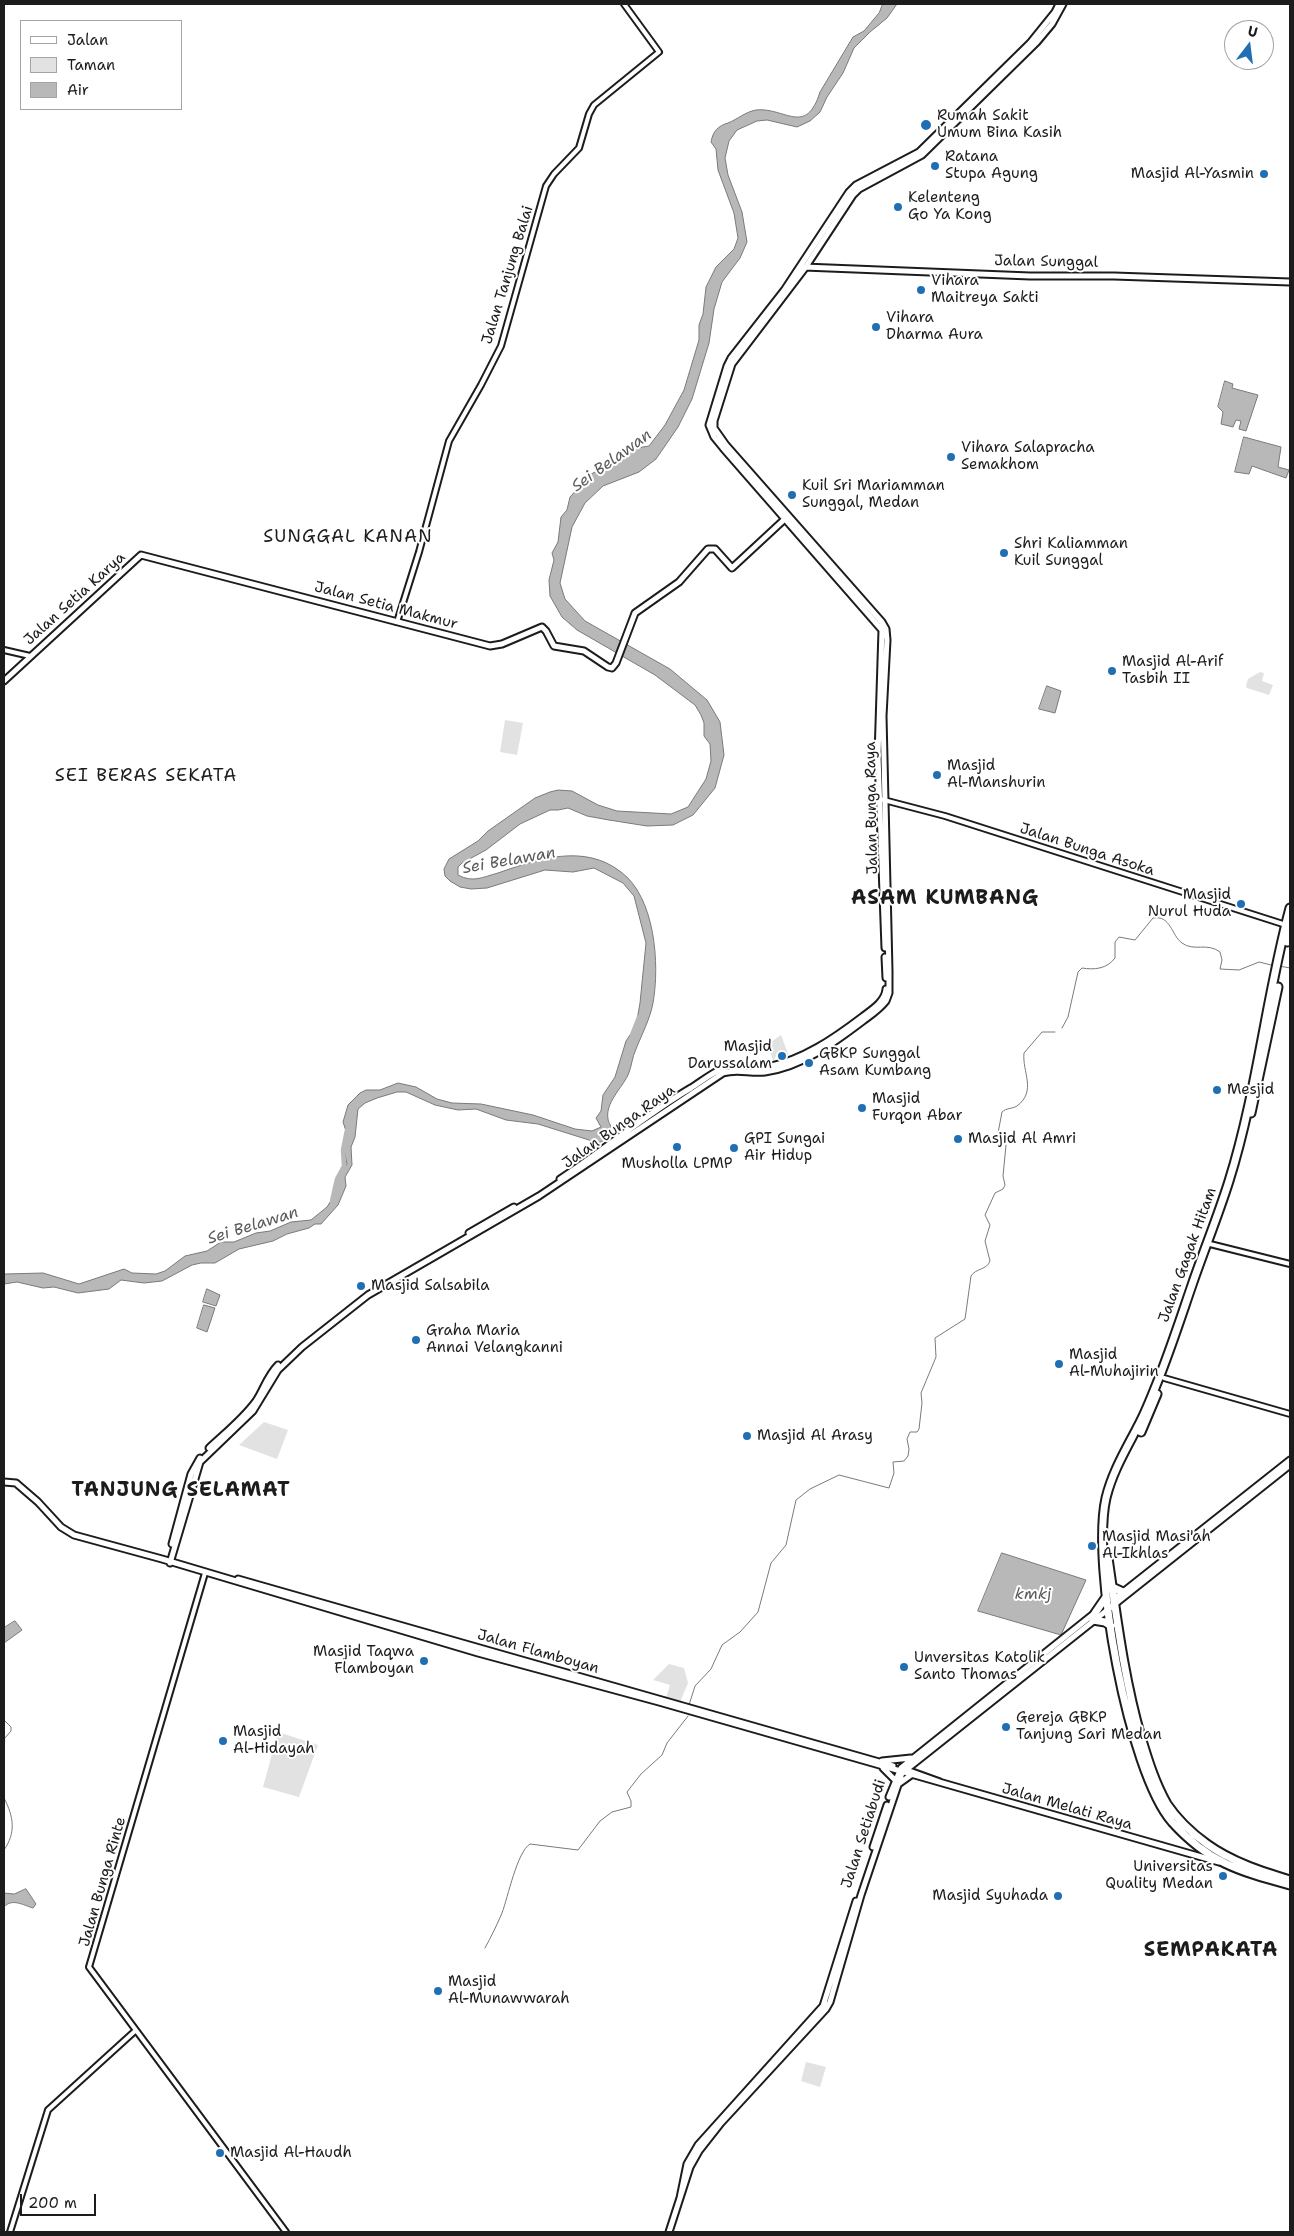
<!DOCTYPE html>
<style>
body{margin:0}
#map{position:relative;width:1294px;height:2236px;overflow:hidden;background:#fff;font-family:"Shantell Sans",sans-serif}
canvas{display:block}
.frame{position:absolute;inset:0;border:5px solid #1c1c1c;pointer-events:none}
.legend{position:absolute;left:20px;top:20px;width:162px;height:90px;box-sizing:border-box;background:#fff;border:1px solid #a4a4a4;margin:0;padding:6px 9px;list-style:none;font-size:15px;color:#1c1c1c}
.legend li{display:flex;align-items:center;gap:10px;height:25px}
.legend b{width:25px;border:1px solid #a4a4a4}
.north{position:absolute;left:1224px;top:20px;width:50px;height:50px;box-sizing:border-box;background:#fff;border:1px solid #a4a4a4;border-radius:50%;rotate:15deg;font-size:14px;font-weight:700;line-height:20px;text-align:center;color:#1c1c1c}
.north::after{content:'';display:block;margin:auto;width:18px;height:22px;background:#1f6fb2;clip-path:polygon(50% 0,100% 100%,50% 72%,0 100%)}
.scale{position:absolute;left:20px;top:2194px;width:76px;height:22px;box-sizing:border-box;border:2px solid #1c1c1c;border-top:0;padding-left:6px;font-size:15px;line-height:18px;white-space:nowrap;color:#1c1c1c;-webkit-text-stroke:4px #fff;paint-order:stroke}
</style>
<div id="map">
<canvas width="1294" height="2236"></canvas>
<div class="frame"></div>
<ul class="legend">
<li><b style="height:6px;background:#fff"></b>Jalan</li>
<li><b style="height:14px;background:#e2e2e2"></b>Taman</li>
<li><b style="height:14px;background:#b8b8b8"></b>Air</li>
</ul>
<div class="north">U</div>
<div class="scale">200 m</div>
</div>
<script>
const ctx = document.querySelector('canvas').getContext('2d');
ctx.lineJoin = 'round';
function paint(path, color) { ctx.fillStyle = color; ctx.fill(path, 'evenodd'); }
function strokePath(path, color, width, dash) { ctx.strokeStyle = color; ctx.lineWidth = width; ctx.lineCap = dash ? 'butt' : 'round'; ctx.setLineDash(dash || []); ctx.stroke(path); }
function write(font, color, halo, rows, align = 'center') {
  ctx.font = font + ' "Shantell Sans",sans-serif'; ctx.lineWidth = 4; ctx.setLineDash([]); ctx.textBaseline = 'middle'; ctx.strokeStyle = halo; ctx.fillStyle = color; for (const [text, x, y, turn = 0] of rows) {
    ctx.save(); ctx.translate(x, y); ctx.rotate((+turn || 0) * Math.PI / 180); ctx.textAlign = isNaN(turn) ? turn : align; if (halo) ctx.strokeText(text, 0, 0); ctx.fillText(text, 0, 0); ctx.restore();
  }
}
paint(new Path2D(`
 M 1260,672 L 1264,673 L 1262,681 L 1273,685 L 1269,695 L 1247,688 L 1246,686 L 1248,679 Z
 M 505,720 L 523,723 L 517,755 L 500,752 Z
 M 781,1035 L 789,1056 L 783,1051 L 778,1053 L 773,1061 L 768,1044 Z
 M 264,1422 L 288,1430 L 277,1459 L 239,1445 Z
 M 669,1664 L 684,1668 L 688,1683 L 680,1702 L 666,1698 L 670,1685 L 653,1680 Z
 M 278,1732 L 318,1745 L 299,1797 L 263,1787 Z
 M 806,2062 L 826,2067 L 820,2087 L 801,2081 Z`), '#e2e2e2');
const water = new Path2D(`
 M 883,4 L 897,4 L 887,18 L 870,32 L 854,48 L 843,73 L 827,97 L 820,112 L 810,121 L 797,127 L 767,120 L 757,121 L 737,130 L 729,141 L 725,158 L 728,175 L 742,212 L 747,242 L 740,258 L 722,282 L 714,309 L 709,343 L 692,399 L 678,427 L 656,459 L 639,472 L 603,486 L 585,503 L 572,527 L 560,583 L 565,599 L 585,621 L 670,669 L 707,700 L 720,722 L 724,755 L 715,788 L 693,815 L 673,825 L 647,826 L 609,820 L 587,816 L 568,808 L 558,810 L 550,810 L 520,824 L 486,850 L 462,863 L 458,867 L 458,875 C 473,883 483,877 498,873 C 538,859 584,843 621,872 C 655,897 660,964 653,1003 C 650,1019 642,1034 636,1049 C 632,1057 632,1066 628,1075 C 622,1088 605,1103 608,1119 C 608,1122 611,1125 612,1129 C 609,1138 602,1144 592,1143 L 589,1140 L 538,1124 L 506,1120 L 476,1109 L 458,1110 L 435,1105 L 406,1092 L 397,1092 L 377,1098 L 365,1103 L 358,1109 L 355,1137 L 351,1147 L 352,1165 L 345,1177 L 346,1186 L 338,1205 L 321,1224 L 315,1224 L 309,1228 L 287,1234 L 273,1241 L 239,1249 L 215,1263 L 201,1263 L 192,1265 L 162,1281 L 144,1283 L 121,1280 L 109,1289 L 78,1293 L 54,1287 L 43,1288 L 17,1282 L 4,1284 L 4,1274 L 5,1274 L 43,1273 L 79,1284 L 124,1269 L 132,1273 L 156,1274 L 165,1271 L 185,1256 L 207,1251 L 221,1242 L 234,1242 L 256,1233 L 270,1231 L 291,1222 L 311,1220 L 327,1207 L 334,1196 L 338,1178 L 347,1164 L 344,1150 L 347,1134 L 343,1122 L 348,1105 L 360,1093 L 366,1090 L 380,1090 L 398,1083 L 416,1087 L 437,1099 L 452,1103 L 481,1104 L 533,1115 L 575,1129 L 592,1131 L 601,1127 L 596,1118 L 601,1111 L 603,1095 L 615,1077 L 626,1041 L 636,1026 L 640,1003 L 646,943 L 634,896 L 623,883 L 594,868 L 573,872 L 545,870 L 487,888 L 471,889 L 460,887 L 450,881 L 445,876 L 444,869 L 449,859 L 478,841 L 488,831 L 535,798 L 550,792 L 558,790 L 572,791 L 598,805 L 617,811 L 671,814 L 688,807 L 706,779 L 711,761 L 710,744 L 704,736 L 704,723 L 701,715 L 695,705 L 655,675 L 577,630 L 562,617 L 550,596 L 549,580 L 554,560 L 552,553 L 558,542 L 561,517 L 567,510 L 570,497 L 591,474 L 623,459 L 637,448 L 649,446 L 665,425 L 684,390 L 699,340 L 699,325 L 703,314 L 706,287 L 716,267 L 734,249 L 738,238 L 734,213 L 718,170 L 716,149 L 711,142 C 713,131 718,126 728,123 C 738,119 745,112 756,110 C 785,107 806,137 820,92 L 853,37 L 864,31 L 879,13 Z
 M 1225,381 L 1233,384 L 1232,388 L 1258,395 L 1246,431 L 1239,429 L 1241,421 L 1236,420 L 1233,427 L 1221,424 L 1223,412 L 1218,407 Z
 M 1244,437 L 1281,447 L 1278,467 L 1289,470 L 1286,478 L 1252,466 L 1249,474 L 1235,472 Z
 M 1047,686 L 1061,691 L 1055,713 L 1039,709 Z
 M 207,1289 L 220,1295 L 216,1306 L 203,1302 Z
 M 204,1305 L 215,1308 L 207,1332 L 197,1328 Z
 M 1002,1553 L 1086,1580 L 1061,1635 L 978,1611 Z
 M 15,1621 L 22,1630 L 4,1643 L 4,1628 Z
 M 26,1889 L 36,1904 L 33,1908 C 23,1905 12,1898 4,1907 L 4,1893 L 14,1894 Z`);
paint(water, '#b8b8b8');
strokePath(water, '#7a7a7a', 1);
strokePath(new Path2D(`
 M 1279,966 L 1290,968
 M 1062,1028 L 1068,1017 L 1078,972 L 1082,968 C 1094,970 1107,969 1115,958 L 1115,942 L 1119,937 L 1135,940 L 1153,918 C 1171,915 1171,935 1182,943 C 1194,952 1207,942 1220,952 L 1222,960 L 1220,969 L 1239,970 L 1259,962 L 1275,966
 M 689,1705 L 695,1686 L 711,1669 L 722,1645 L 740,1632 L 758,1612 L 771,1563 L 786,1545 L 796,1500 L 810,1489 L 839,1475 L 889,1488 L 894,1473 L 893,1462 L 904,1461 L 908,1456 L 909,1449 L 907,1439 L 910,1432 L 917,1432 L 919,1429 L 922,1403 L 921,1393 L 936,1357 L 935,1338 L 965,1319 L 971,1276 C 976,1268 987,1270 990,1261 L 985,1241 L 990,1225 L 985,1215 L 995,1193 L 1003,1189 L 1005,1185 L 1003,1176 L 1006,1145 L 998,1133 L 1002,1112 C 1006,1108 1012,1109 1017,1106 C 1037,1091 1022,1072 1024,1053 L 1042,1032 L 1055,1032
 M 4,1720 L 11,1727 L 11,1731 L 4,1739
 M 4,1798 C 14,1817 16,1833 4,1850
 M 485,1948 C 491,1937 497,1925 502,1913 C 508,1897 517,1852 530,1844 L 578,1850 L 600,1821 L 612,1812 L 631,1807 L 631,1801 L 627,1792 L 641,1774 L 662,1755 L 667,1743 L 688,1716`), '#7a7a7a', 1);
strokePath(new Path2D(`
 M 632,1035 L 639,1017
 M 332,1201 L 337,1179 L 344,1166 L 343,1150 L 347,1130`), '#b8b8b8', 4.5);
const minor = new Path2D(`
 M 397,622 L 419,552 L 449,441 L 481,385 L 501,346 L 546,186 L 554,174 L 579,148 L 589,114 L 594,105 L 659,52 L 624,4
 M 4,650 L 30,656
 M 880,799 L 945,816 L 1286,925
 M 1210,1244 L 1290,1264
 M 1164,1378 L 1290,1414
 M 205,1573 L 89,1967 L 286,2232
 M 10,2232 L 48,2110 L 135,2031`);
const major = new Path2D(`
 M 804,267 L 1030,276 L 1114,276 L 1290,282
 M 608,667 L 612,668 L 616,663 L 635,613 L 679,582 L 708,549 L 715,549 L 732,568 L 787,517
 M 4,681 L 141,555 L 490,646 L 502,644 L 542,627 L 546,631 L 554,646 L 584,651 L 608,667
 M 885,948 L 878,756 L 882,630 L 723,448 L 714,437 L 709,425 L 727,366 L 731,358 L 785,289 L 849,192 L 856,185 L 919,152 L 1030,43 L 1055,12 L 1059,4
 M 885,957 L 886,978
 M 560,1179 C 604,1150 645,1115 691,1088 C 702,1081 712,1073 723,1068 C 737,1061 754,1070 768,1067 C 804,1059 833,1039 862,1017 C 871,1010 885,1002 886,989
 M 469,1233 L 514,1207
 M 209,1448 C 225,1433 243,1419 256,1401 C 264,1389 267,1376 278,1365
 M 4,1482 L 16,1483 L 38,1502 L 61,1527 L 74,1535 L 162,1559 L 478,1653 L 659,1702 L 1219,1862
 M 172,1544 L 191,1474 L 200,1458
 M 170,1563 L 200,1462 L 253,1411 L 278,1370 L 302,1347 L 368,1295 L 539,1196 L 723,1073 C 738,1068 750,1074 765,1072 C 802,1067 834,1043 863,1021 C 871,1015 880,1009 886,1001 L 889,993 L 889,971 L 883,716 L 887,640 L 886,629 L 882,622 L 726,445 L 714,428 L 714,421 L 732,364 L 805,268 L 853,195 L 859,189 L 922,155 L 1037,42 L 1052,24 L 1063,4
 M 238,1579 L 893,1766
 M 1113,1600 L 1290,1460
 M 882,1761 L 911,1758
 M 883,1768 L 895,1780
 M 904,1769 L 940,1782
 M 897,1785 L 911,1775
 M 889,1797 L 901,1768 L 1096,1612
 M 873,1847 L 887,1805
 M 680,2198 L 687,2164 L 698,2145 L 823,2006 L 856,1901
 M 669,2232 L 690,2167 L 699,2151 L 721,2123 L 826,2009 L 830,2002 L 861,1895 L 902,1773 L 1290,1465`);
const highway = new Path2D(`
 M 1290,908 C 1266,997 1257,1092 1229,1181 C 1218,1216 1204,1250 1192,1285 C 1181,1317 1170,1351 1157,1383 C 1151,1398 1145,1414 1137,1428 C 1125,1451 1112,1473 1106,1498 C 1091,1564 1128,1771 1172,1822 C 1209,1863 1239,1871 1290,1885
 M 1287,942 L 1290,926
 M 1251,1113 L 1278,987
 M 1141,1432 L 1157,1394
 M 1108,1558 C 1117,1619 1124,1678 1141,1737 C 1148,1760 1155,1783 1167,1804 C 1177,1819 1193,1834 1207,1844 C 1232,1862 1261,1871 1290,1880
 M 1112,1587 L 1123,1592
 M 1095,1613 L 1106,1597
 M 1093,1620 L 1105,1622 L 1111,1626`);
strokePath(minor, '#1c1c1c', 8);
strokePath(major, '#1c1c1c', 9);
strokePath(highway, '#1c1c1c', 11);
strokePath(minor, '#fff', 4);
strokePath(major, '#fff', 5);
strokePath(highway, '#fff', 7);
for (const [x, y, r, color] of [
 [926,125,6,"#1f6fb2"],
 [935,166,5,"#1f6fb2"],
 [1264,174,5,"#1f6fb2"],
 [898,207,5,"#1f6fb2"],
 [921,290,5,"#1f6fb2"],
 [876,327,5,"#1f6fb2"],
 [951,457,5,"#1f6fb2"],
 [792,495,5,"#1f6fb2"],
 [1004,553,5,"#1f6fb2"],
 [1112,671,5,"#1f6fb2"],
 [937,775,5,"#1f6fb2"],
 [1241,904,5,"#1f6fb2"],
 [782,1056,5,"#1f6fb2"],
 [809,1063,5,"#1f6fb2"],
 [1217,1090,5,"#1f6fb2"],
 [862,1108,5,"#1f6fb2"],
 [958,1139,5,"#1f6fb2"],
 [677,1147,5,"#1f6fb2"],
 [734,1148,5,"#1f6fb2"],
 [361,1286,5,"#1f6fb2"],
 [416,1340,5,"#1f6fb2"],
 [1059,1364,5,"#1f6fb2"],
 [747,1436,5,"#1f6fb2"],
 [1092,1546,5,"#1f6fb2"],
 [424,1661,5,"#1f6fb2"],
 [904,1667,5,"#1f6fb2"],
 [1006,1727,5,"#1f6fb2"],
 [223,1741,5,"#1f6fb2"],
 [1223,1876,5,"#1f6fb2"],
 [1058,1896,5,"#1f6fb2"],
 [438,1991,5,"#1f6fb2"],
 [220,2153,5,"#1f6fb2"]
]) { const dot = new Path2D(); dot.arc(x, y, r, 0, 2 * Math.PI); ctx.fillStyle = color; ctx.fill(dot); strokePath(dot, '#fff', 2); }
write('15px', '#1c1c1c', '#fff', [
 ["Rumah Sakit",937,116],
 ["Umum Bina Kasih",937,133],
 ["Ratana",945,157],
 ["Stupa Agung",945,174],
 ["Masjid Al-Yasmin",1254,174,"right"],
 ["Kelenteng",908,198],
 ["Go Ya Kong",908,215],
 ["Vihara",931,281],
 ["Maitreya Sakti",931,298],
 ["Vihara",886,318],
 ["Dharma Aura",886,335],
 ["Vihara Salapracha",961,448],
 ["Semakhom",961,465],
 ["Kuil Sri Mariamman",802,486],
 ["Sunggal, Medan",802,503],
 ["Shri Kaliamman",1014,544],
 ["Kuil Sunggal",1014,561],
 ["Masjid Al-Arif",1122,662],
 ["Tasbih II",1122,679],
 ["Masjid",947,766],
 ["Al-Manshurin",947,783],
 ["Masjid",1231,895,"right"],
 ["Nurul Huda",1231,912,"right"],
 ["Masjid",772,1047,"right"],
 ["Darussalam",772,1064,"right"],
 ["GBKP Sunggal",819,1054],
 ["Asam Kumbang",819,1071],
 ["Mesjid",1227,1090],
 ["Masjid",872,1099],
 ["Furqon Abar",872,1116],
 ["GPI Sungai",744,1139],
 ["Air Hidup",744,1156],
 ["Masjid Al Amri",968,1139],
 ["Musholla LPMP",677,1164,"center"],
 ["Masjid Salsabila",371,1286],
 ["Graha Maria",426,1331],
 ["Annai Velangkanni",426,1348],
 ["Masjid",1069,1355],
 ["Al-Muhajirin",1069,1372],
 ["Masjid Al Arasy",757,1436],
 ["Masjid Masi'ah",1102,1537],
 ["Al-Ikhlas",1102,1554],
 ["Masjid Taqwa",414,1652,"right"],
 ["Flamboyan",414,1669,"right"],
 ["Unversitas Katolik",914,1658],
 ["Santo Thomas",914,1675],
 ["Gereja GBKP",1016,1718],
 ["Tanjung Sari Medan",1016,1735],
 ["Masjid",233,1732],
 ["Al-Hidayah",233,1749],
 ["Universitas",1213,1867,"right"],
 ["Quality Medan",1213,1884,"right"],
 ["Masjid Syuhada",1048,1896,"right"],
 ["Masjid",448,1982],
 ["Al-Munawwarah",448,1999],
 ["Masjid Al-Haudh",230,2153]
], 'left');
write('15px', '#1c1c1c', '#fff', [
 ["Jalan Sunggal",1046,262,1],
 ["Jalan Tanjung Balai",508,275,-73],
 ["Jalan Setia Karya",75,599,-42],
 ["Jalan Setia Makmur",386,606,15],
 ["Jalan Bunga Raya",872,808,-91],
 ["Jalan Bunga Asoka",1087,850,18],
 ["Jalan Bunga Raya",619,1127,-35],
 ["Jalan Gagak Hitam",1188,1255,-70],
 ["Jalan Flamboyan",538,1652,16],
 ["Jalan Melati Raya",1067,1807,16],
 ["Jalan Setiabudi",864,1834,-72],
 ["Jalan Bunga Rinte",103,1882,-74]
]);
write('italic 16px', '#5a5a5a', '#fff', [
 ["Sei Belawan",612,461,-36],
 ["Sei Belawan",509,861,-10],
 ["Sei Belawan",253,1226,-17],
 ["kmkj",1033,1595]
]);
ctx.letterSpacing = '1px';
write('18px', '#1c1c1c', '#fff', [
 ["SUNGGAL KANAN",348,537],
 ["SEI BERAS SEKATA",146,776]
]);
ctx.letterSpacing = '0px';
ctx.letterSpacing = '1px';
write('bold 20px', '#1c1c1c', '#fff', [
 ["ASAM KUMBANG",945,899],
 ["TANJUNG SELAMAT",181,1491],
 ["SEMPAKATA",1211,1951]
]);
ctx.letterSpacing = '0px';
</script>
